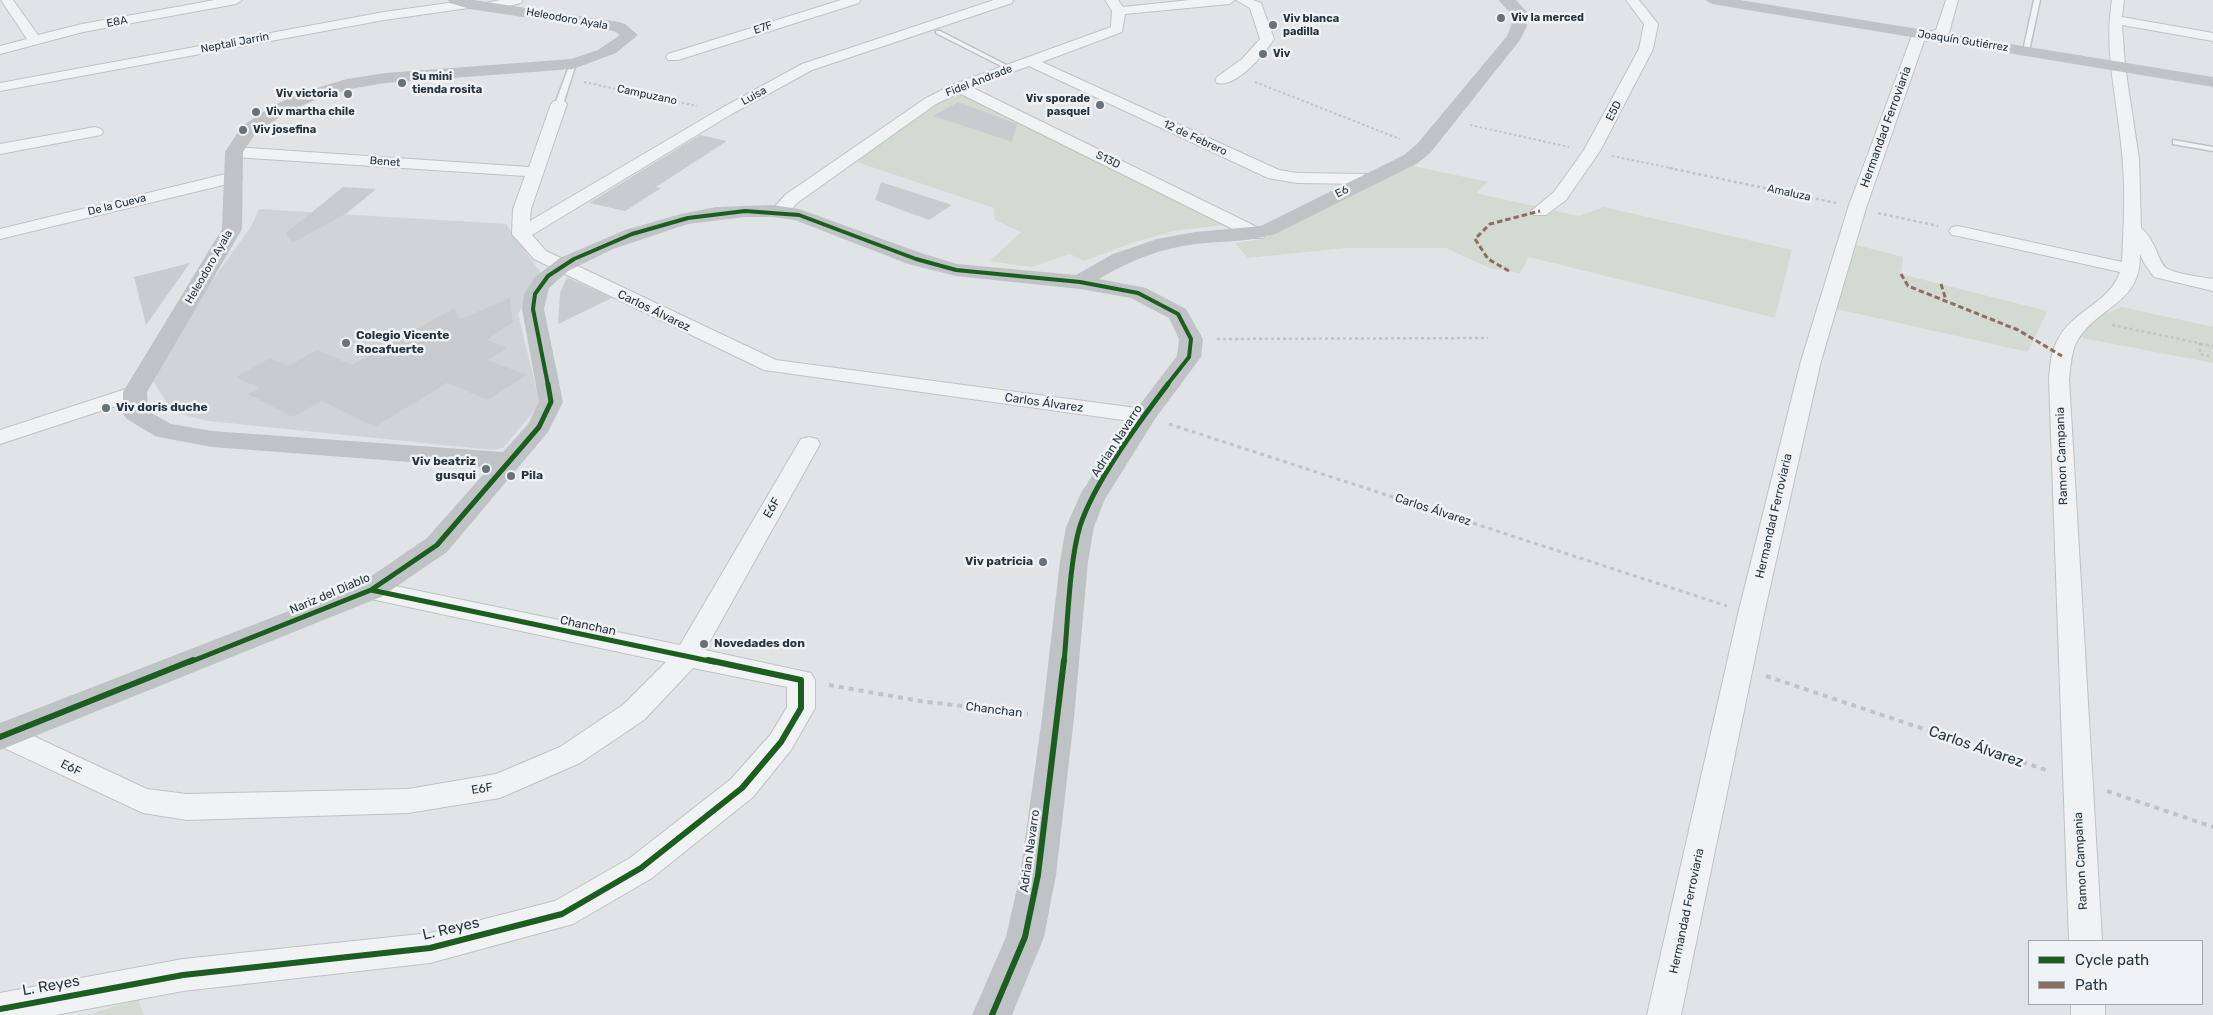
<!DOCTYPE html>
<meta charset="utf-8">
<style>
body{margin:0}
#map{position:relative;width:2213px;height:1015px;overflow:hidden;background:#e1e4e6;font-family:Rubik,sans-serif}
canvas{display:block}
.legend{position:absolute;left:2028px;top:940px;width:175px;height:65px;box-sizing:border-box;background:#eff3f6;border:1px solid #9fa7ad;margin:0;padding:6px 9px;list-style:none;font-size:15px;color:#28353f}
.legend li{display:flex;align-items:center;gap:10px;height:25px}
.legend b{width:25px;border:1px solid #9fa7ad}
</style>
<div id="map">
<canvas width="2213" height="1015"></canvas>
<ul class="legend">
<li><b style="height:6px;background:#1b5e20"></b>Cycle path</li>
<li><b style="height:6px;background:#8d6e63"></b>Path</li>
</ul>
</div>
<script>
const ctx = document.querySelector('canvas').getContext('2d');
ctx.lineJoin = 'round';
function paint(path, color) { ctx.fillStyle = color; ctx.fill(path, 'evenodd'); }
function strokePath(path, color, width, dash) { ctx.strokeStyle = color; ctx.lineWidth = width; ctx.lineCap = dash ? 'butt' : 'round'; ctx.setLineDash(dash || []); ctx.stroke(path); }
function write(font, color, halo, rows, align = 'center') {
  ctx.font = font + ' Rubik,sans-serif'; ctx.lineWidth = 5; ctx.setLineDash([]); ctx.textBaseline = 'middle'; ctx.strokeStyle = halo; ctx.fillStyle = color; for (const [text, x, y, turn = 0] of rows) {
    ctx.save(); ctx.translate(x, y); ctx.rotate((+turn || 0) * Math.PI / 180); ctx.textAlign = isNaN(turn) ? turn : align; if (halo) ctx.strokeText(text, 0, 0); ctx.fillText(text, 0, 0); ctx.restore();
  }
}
paint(new Path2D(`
 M 259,209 L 506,224 L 541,273 L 518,314 L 540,404 L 503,448 L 493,450 L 208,421 L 173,412 L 147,372 L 252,225 Z`), '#cfd4d9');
paint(new Path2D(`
 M 963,92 L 1231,224 L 1173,231 L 1129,244 L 1084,261 L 1070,254 L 1032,267 L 990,261 L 1021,232 L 995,220 L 994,208 L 854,161 L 938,100 Z
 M 1409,165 L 1488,182 L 1476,193 L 1579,216 L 1604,207 L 1792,250 L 1775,318 L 1529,257 L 1520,273 L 1489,268 L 1446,248 L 1344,248 L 1248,258 L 1235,243 L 1261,239 L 1276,233 Z
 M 1853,244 L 1903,257 L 1901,274 L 2047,311 L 2028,352 L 1836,309 Z
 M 2122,307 L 2213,327 L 2213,363 L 2082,338 C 2087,321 2105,313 2122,307 Z
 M 138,999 L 144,1015 L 87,1015 Z`), '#d3dad1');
paint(new Path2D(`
 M 958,102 L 1017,124 L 1012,142 L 933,116 Z
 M 700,135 L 727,141 L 656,187 L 661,188 L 625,211 L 589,203 Z
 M 881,182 L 952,205 L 929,220 L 875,200 Z
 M 343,187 L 376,189 L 347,213 L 292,243 L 286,233 Z
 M 190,263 L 146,325 L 134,277 Z
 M 567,277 L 612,298 L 558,324 L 560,293 Z
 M 510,298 L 513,322 L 487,340 L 507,348 L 487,360 L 527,375 L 488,400 L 447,383 L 375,427 L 322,401 L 293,417 L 248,394 L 259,388 L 236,377 L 270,358 L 288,366 L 317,350 L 352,365 L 454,308 L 460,319 Z`), '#c9ccce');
const lane = new Path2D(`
 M 2034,0 L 2040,0 L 2029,51 L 2026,53 L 2023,51 Z
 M 936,31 L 940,31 L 1014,69 L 1009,70 L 936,33 Z
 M 573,62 L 576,64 L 563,104 L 556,106 L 555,104 L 570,64 Z
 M 2173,140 L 2213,147 L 2213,151 L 2173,144 Z`);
const street = new Path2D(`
 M 1,0 L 13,0 L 38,35 L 82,24 L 215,0 L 242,0 L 236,4 L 83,32 L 0,54 L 0,46 L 27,39 Z
 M 470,0 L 475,1 L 476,4 L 475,7 L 384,20 L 0,91 L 0,83 L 384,12 Z
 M 500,0 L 522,0 L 521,3 L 491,10 L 484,6 L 486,3 Z
 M 841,0 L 860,0 L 859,3 L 678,60 L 668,60 L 666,57 L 668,54 Z
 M 994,0 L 1013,0 L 1012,3 L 812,70 L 730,115 L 532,235 L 546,251 L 776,360 L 1144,409 L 1152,411 L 1155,416 L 1152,421 L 1144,423 L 764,370 L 534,259 L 512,234 L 513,209 L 525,176 L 234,157 L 226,152 L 234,147 L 529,167 L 551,104 L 554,101 L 564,101 L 567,104 L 531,209 L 530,221 L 720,109 L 802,64 Z
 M 1105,0 L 1118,0 L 1123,7 L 1190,0 L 1235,0 L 1229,4 L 1125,14 L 1122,32 L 1042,62 L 1279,170 L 1297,173 L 1367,174 L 1373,175 L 1375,179 L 1373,183 L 1367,184 L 1297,183 L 1268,178 L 1029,66 L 971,87 L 1263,230 L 1266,234 L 1263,238 L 1251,238 L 959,93 L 936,104 L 797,203 C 790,211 786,218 774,215 L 771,211 L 785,195 L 926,98 L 954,84 L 1111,27 L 1112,11 Z
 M 1236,0 L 1253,0 L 1261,3 L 1274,39 C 1264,54 1237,88 1217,83 L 1215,80 L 1217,77 L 1242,59 L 1260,39 L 1250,8 Z
 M 1626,0 L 1639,0 L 1658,24 L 1653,49 L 1600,151 L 1566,200 L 1546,215 L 1534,215 L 1531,211 L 1554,192 L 1584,150 L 1639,49 L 1644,24 Z
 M 1946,0 L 1958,0 L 1949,33 L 1947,36 L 1924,41 L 1866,208 L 1821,361 L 1764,614 L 1681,1015 L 1647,1015 L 1738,614 L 1801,361 L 1848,208 L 1911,38 L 1913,35 L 1936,30 Z
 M 2112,0 L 2124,0 L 2122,17 L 2213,33 L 2213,41 L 2122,25 L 2125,66 L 2139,159 L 2141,228 C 2156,240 2158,262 2166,268 C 2175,274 2202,277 2213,279 L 2213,291 L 2154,277 L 2144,263 L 2140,254 C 2141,303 2101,305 2079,338 C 2071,349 2071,366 2069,379 L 2102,941 L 2069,941 L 2049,379 C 2050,366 2051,352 2057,341 C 2071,311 2109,304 2120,272 L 1958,236 L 1952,235 L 1949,231 L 1952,227 L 1958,226 L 2122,262 C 2124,223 2126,182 2121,143 C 2116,95 2104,48 2112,0 Z
 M 95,127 L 101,129 L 103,132 L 101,135 L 0,154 L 0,144 Z
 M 234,172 L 240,173 L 242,177 L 240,181 L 0,239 L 0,229 Z
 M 135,386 L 143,387 L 146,392 L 143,397 L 0,444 L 0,430 Z
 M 809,437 L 817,439 L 820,444 L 705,650 L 811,673 L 815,680 L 815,708 L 791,750 L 753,797 L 652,878 L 573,924 L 430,963 L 183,991 L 55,1015 L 0,1015 L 0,993 L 183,959 L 430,933 L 555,901 L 630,858 L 731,779 L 771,734 L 787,707 L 787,687 L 693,668 L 644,720 L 580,763 L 500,798 L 408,813 L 187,820 L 143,813 L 0,746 L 0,725 L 4,724 L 14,727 L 147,789 L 187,794 L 408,789 L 496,774 L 560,747 L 624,704 L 666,662 L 371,599 L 362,596 L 358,590 L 362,584 L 371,581 L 680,645 L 798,444 L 801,439 Z
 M 2071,1004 L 2105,1004 L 2105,1015 L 2071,1015 Z`);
strokePath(lane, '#bfc2c4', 3);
strokePath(street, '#bfc2c4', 2);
strokePath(new Path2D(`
 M 584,82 L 697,106
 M 1255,82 L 1400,139
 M 1470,125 L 1569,147
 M 1612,156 L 1675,169`), '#c0c4c7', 2, [2.5, 2.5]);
strokePath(new Path2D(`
 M 1669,168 L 1836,203
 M 1878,213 L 1938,226
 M 2112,325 L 2213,346
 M 1217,339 L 1488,338
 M 2200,343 L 2200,354 L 2213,357`), '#c0c4c7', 2.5, [3, 3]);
strokePath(new Path2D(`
 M 1169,424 L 1727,606`), '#c0c4c7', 3, [4, 4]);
strokePath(new Path2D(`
 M 1766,676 L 2049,771
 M 829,685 L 920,701 L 1028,714
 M 2107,791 L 2213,827`), '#c0c4c7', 4, [5, 5]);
paint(lane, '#f1f2f3');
paint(street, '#f1f2f3');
paint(new Path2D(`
 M 448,0 L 473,0 L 619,22 L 625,24 L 638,35 L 616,53 L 573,69 L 385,83 L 350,89 L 315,100 L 284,114 L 255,134 L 243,152 L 242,229 L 147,392 L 148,411 L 171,424 L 212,431 L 503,452 L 528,424 L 539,402 L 522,309 L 524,294 L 535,277 L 560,258 L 625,230 L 681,214 L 716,207 L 772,205 L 799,209 L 924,254 L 957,264 L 1076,275 L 1113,254 L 1157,239 L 1195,232 L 1261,226 L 1404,155 L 1417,144 L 1507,36 C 1518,11 1511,17 1499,0 L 1516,0 L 1527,12 L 1527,26 L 1520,40 L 1431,152 L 1418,163 L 1275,234 C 1249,242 1223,241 1196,244 C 1161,248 1129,261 1099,279 L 1146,288 L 1186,309 L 1203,339 L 1201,357 L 1155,419 L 1105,499 L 1094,527 L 1088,561 L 1074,718 L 1056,875 L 1044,937 L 1012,1015 L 972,1015 L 1006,937 L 1020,875 L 1042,718 L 1060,561 L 1066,527 L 1081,493 L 1135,411 L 1177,356 L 1179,339 L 1169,318 L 1131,298 L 1080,289 L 956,276 L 908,264 L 795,220 L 772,217 L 745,217 L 688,224 L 613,249 L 568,271 L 549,288 L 544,309 L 563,402 L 548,432 L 447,552 L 381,597 L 0,750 L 0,723 L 361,583 L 427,538 L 489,468 L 212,447 L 164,438 L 155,436 L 127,419 L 123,414 L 123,392 L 222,229 L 225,152 L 242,126 L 272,106 L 303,92 L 347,79 L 385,73 L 571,59 L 598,50 L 620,35 L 614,31 L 470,9 L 450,3 Z
 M 1705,0 L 1740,0 L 2213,77 L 2213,87 L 1712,4 Z`), '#bfc3c5');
strokePath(new Path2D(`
 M 1509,271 L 1488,259 L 1475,239 L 1490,224 L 1540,211
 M 1901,274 L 1908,286 L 2018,330 L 2062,356
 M 1941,284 L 1946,300`), '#8d6e63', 3, [5.5, 3]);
strokePath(new Path2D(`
 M 548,385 L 533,309 L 535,294 L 548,276 L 574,259 L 632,234 L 688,218 L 745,211 L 799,215 L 916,259 L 956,270 L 1080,282 L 1138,293 L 1178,314 L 1191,339 L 1189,357 L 1167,385`), '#1b5e20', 4);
strokePath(new Path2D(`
 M 371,590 L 714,662
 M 190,662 L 371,590 L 437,545 L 539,427 L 551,402 L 548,384
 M 1064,662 C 1068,622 1069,563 1080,526 C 1095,481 1139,422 1168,384`), '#1b5e20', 5);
strokePath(new Path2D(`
 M 0,737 L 193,660
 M 0,1009 L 183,975 L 430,948 L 562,914 L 641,868 L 742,788 L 781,742 L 801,708 L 801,680 L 708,660
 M 992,1015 L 1025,937 L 1038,875 L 1064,660`), '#1b5e20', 6);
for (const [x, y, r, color] of [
 [1501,18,5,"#697279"],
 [1273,25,5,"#697279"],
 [1263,54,5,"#697279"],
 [402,83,5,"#697279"],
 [348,94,5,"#697279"],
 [1100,105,5,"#697279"],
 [256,112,5,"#697279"],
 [243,130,5,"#697279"],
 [346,343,5,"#697279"],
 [106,408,5,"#697279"],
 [486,469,5,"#697279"],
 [511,476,5,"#697279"],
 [1043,562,5,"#697279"],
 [704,644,5,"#697279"]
]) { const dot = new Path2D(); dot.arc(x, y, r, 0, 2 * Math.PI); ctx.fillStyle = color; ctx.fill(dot); strokePath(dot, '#eff3f6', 2); }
write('bold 11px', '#28353f', '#eff3f6', [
 ["Viv la merced",1511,18],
 ["Viv blanca",1283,19],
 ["padilla",1283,32],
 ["Viv",1273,54],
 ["Su mini",412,77],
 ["tienda rosita",412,90],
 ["Viv victoria",338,94,"right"],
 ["Viv sporade",1090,99,"right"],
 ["pasquel",1090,112,"right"],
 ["Viv martha chile",266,112],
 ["Viv josefina",253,130]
], 'left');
write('11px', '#28353f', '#eff3f6', [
 ["Heleodoro Ayala",567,19,10],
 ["E8A",117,22,-10],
 ["E7F",763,28,-18],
 ["Joaquín Gutiérrez",1963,41,9],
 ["Neptali Jarrin",235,43,-11],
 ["Fidel Andrade",979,81,-21],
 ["Campuzano",647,95,12],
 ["Luisa",754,96,-29],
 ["E5D",1614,111,-62],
 ["12 de Febrero",1195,138,25],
 ["S13D",1108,160,26],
 ["Benet",385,162,4],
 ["E6",1342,192,-27],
 ["Amaluza",1789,193,12],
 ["De la Cueva",117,205,-14],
 ["Heleodoro Ayala",209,267,-60]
]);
write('12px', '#28353f', '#eff3f6', [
 ["Hermandad Ferroviaria",1886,127,-70],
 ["Carlos Álvarez",654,311,26],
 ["Carlos Álvarez",1044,403,8],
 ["Adrian Navarro",1117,441,-57],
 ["Ramon Campania",2062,456,-92],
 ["E6F",772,508,-60],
 ["Carlos Álvarez",1433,510,18],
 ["Hermandad Ferroviaria",1774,516,-77],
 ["Nariz del Diablo",330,594,-23],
 ["Chanchan",588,626,12],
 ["Chanchan",994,710,7],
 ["E6F",71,768,26],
 ["E6F",482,789,-9],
 ["Adrian Navarro",1030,851,-82],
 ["Ramon Campania",2081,861,-93],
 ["Hermandad Ferroviaria",1687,911,-78]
]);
write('bold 12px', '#28353f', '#eff3f6', [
 ["Colegio Vicente",356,336],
 ["Rocafuerte",356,350],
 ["Viv doris duche",116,408],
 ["Viv beatriz",476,462,"right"],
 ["gusqui",476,476,"right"],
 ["Pila",521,476],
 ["Viv patricia",1033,562,"right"],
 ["Novedades don",714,644]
], 'left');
write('15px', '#28353f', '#eff3f6', [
 ["Carlos Álvarez",1976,747,19],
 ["L. Reyes",451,929,-13],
 ["L. Reyes",51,986,-10]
]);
</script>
